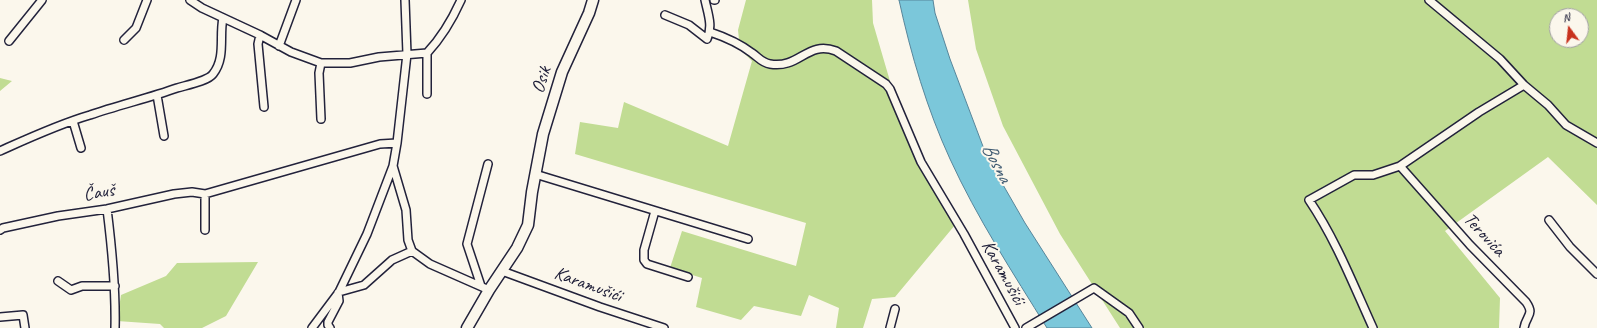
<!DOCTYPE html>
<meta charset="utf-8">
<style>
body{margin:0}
#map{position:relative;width:1597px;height:328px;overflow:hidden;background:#fbf7ec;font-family:Caveat,sans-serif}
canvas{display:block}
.north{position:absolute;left:1549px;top:8px;width:40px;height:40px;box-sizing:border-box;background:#fbf7ec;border:1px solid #a4a2a5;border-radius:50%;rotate:345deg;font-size:11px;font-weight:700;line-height:16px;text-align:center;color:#22223b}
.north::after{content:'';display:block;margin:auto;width:14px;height:18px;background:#c8321e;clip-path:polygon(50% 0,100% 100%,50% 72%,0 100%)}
</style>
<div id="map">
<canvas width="1597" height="328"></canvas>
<div class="north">N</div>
</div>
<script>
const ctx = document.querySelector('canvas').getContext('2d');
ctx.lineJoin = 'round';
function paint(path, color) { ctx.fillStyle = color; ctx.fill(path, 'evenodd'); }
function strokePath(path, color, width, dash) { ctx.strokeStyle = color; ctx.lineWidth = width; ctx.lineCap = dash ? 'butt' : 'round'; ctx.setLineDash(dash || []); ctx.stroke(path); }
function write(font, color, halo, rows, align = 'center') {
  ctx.font = font + ' Caveat,sans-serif'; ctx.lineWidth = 4; ctx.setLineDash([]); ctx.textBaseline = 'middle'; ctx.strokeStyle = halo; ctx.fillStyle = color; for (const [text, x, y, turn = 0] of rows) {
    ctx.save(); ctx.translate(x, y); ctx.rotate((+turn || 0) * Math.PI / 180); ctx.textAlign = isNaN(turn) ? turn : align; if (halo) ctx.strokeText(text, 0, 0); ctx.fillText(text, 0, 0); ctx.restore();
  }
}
paint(new Path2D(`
 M 746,0 L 872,0 L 873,23 L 892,88 L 921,166 L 955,225 L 895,297 L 872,299 L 863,328 L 836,328 L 839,308 L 809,295 L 801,316 L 754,306 L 741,320 L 696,307 L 702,278 L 670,268 L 682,231 L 796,266 L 806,223 L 575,154 L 580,122 L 618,128 L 624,102 L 728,146 L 752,61 L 740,49 L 738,30 Z
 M 968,0 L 1597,0 L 1597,205 L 1548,157 L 1445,231 L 1500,298 L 1499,328 L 1120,328 L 1060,234 L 1003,126 L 976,49 ZM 1557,16 L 1581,16 L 1581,40 L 1557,40 Z
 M 0,78 L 12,81 L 0,91 Z
 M 258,262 L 226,316 L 202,328 L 164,328 L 160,324 L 117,321 L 121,295 L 166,276 L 177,263 Z`), '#c1dc93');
const water = new Path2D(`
 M 899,0 L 933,0 L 935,13 L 950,59 L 987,157 L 1025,223 L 1092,328 L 1047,328 C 1013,273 977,218 950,159 C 927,109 911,55 899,0 Z`);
paint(water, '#7bc7da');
strokePath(water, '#57859a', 1);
const street = new Path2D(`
 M 190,0 L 202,8 L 260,35 L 291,52 L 321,63 L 350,63 L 379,57 L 427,53 C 442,37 452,20 461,0
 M 714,0 L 715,0
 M 1429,0 L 1500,59 L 1524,85 L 1548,105 L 1566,125 L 1597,143
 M 665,15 L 689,25 L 707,39 C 713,26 708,14 705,0
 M 710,32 C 725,37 739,43 752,53 C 758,57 762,63 770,64 C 800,69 807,40 836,51 L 886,84 L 890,89 L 921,162 L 964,234 L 1015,328
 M 260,35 L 258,44 L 264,107
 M 124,40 L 136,28 L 147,0
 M 9,41 L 42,0
 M 279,46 L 296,0
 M 321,63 L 319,73 L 321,119
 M 427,94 L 427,53
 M 157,95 L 164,136
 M 73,121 L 81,148
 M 0,151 C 29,138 59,124 90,115 C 119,105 149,98 177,88 C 187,85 208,81 213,74 C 226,58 219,36 223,18
 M 393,166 L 406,210 L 408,240 L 412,251
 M 1400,166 L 1470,245 L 1526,302 C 1535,315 1526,315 1524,328
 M 535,174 L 748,239
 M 205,194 L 205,230
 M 107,209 C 112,249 116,288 115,328
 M 655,211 L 644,250 L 644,260 L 647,264 L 688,277
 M 1549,220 L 1570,247 L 1597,274
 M 0,230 L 3,228 L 58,216 L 107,209 L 174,194 L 192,192 L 205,194 L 380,144 L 397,143
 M 502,271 L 600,307 L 664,328
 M 58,281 L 71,290 L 82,286 L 115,286
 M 481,286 L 467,244 L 488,164
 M 339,292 L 364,285 L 392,260 L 412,251 L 430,264 L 489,290
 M 0,317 L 23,315 L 25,328
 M 312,328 L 339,292 L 367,234 L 393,166 L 397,143 L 407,54 L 405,0
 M 330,328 L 328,325 L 328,322 L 339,301 L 338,293
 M 890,328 L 895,309
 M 1026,328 L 1094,288 L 1129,313 L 1139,328
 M 1373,328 C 1353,284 1336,240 1309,200 L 1354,175 L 1373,175 L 1400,166 L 1479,112 L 1524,85`);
const secondary = new Path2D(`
 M 467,328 L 489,290 L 517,248 L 528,225 L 532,192 L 543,134 L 562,72 L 589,13 L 593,0`);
strokePath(street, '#22223b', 10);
strokePath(secondary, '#22223b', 13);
strokePath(street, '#fbf7ec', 7);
strokePath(secondary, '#fbf7ec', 10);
write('19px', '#22223b', '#fbf7ec', [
 ["Osik",542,80,-72],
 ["Čauš",99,193,-10],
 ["Terovića",1484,235,47],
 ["Karamušići",1003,273,61],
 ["Karamušići",588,285,20]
]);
write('italic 20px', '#415c73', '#fbf7ec', [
 ["Bosna",996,163,62]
]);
</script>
